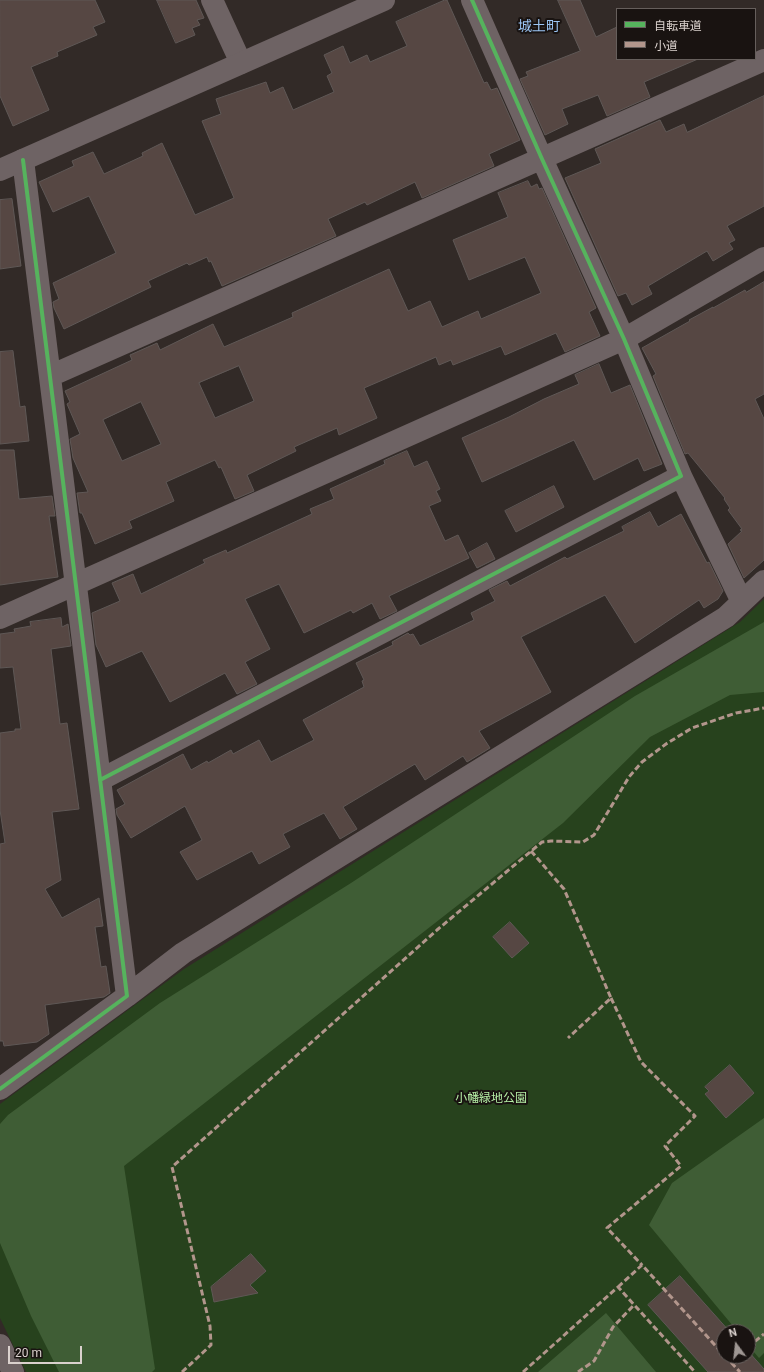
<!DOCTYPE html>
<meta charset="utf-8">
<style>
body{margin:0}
#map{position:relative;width:764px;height:1372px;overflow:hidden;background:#322a27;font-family:Roboto,"Noto Sans JP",sans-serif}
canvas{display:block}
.legend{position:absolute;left:616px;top:8px;width:140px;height:52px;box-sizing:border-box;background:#191311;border:1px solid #665f5c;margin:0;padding:5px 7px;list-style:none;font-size:12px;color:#dad1cd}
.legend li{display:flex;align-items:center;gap:8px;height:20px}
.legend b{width:20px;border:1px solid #665f5c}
.north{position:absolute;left:716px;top:1324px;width:40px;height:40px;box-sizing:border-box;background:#191311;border:1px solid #665f5c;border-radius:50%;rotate:345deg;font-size:11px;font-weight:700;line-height:16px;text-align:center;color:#dad1cd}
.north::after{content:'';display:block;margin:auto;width:14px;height:18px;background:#9f9793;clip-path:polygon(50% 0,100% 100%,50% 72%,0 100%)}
.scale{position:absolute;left:8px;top:1346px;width:74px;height:18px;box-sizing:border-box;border:2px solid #dad1cd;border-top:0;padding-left:5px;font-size:12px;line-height:14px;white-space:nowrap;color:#dad1cd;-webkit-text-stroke:3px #191311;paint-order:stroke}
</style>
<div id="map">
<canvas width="764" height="1372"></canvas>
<ul class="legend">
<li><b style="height:5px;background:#56b35d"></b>自転車道</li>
<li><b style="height:5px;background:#b2968c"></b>小道</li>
</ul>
<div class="north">N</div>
<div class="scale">20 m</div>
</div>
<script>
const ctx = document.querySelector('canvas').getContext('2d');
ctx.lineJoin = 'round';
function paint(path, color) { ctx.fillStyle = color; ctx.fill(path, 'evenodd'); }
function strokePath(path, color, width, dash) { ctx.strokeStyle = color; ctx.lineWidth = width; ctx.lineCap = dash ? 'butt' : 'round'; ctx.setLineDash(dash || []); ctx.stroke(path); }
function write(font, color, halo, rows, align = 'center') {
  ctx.font = font + ' Roboto,"Noto Sans JP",sans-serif'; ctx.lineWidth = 4; ctx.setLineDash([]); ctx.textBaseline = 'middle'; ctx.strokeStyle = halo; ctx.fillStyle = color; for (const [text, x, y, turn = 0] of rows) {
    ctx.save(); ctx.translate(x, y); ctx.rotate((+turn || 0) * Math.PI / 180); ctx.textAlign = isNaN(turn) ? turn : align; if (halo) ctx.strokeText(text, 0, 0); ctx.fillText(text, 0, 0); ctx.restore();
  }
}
paint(new Path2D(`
 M 764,599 L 764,1372 L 26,1372 L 0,1318 L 0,1104 L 184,969 L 740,622 ZM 724,1332 L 748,1332 L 748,1356 L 724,1356 Z`), '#27421d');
paint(new Path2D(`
 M 764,622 L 764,692 L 730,695 L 650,737 L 563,823 L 124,1166 L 155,1369 L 152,1372 L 59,1372 L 31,1316 L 0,1243 L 0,1124 L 8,1115 L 160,1003 L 351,883 L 635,696 Z
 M 764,1118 L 764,1353 L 759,1358 L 748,1345 L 748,1332 L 738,1332 L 649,1225 L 672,1183 Z
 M 606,1313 L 656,1372 L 538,1372 Z`), '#3f5d35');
const building = new Path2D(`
 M 0,0 L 95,0 L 105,22 L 93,27 L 97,35 L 57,52 L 58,56 L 31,67 L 49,110 L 13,126 L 0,96 Z
 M 157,0 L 196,0 L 204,18 L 197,20 L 200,25 L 192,28 L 195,35 L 176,43 Z
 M 445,0 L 447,0 L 484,83 L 487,82 L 491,90 L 497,88 L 520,140 L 489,154 L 494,166 L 422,198 L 415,182 L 367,205 L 365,202 L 328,219 L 336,236 L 222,286 L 211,261 L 209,262 L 207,257 L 189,265 L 187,263 L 148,281 L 151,287 L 64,329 L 54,308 L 53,302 L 59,299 L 53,283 L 116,253 L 89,196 L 53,212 L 39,182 L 74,166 L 72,161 L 93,152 L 104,174 L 143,156 L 142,153 L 162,143 L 195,215 L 234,198 L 202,121 L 221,114 L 216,99 L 266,82 L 270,93 L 283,87 L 293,110 L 334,92 L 327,76 L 332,73 L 324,55 L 343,46 L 350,63 L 367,55 L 370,62 L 407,46 L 396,22 Z
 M 558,0 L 580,0 L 596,37 L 617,27 L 617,59 L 698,59 L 644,82 L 650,97 L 607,116 L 598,95 L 562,109 L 568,124 L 545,135 L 520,79 L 528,76 L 526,72 L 580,51 Z
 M 764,96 L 764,206 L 727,226 L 735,240 L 729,243 L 733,249 L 713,261 L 707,251 L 648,286 L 652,294 L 632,305 L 626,293 L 618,296 L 565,178 L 601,163 L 595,149 L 660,120 L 666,132 L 684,124 L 687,132 Z
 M 528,181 L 531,187 L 537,184 L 539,189 L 542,188 L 596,308 L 589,312 L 600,336 L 565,352 L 556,333 L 505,355 L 501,346 L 453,365 L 451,360 L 439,365 L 436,357 L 364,388 L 377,418 L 339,435 L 337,428 L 294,447 L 296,451 L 247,475 L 254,491 L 235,499 L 221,467 L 219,468 L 215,460 L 166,482 L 174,501 L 129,521 L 132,528 L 95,544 L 82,513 L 80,513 L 77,493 L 88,492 L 73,458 L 70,439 L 80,434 L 67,404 L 70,402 L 65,391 L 132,360 L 130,355 L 157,343 L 160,350 L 213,324 L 224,347 L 293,317 L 292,313 L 389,269 L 408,311 L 430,301 L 442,327 L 478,311 L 481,319 L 541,293 L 525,257 L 469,280 L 453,240 L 508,217 L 498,193 ZM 239,366 L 254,401 L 215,418 L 199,383 ZM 141,402 L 161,444 L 122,461 L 103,420 Z
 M 12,199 L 21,266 L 0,269 L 0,200 Z
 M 764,282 L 764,394 L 755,399 L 764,419 L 764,560 L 744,578 L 728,544 L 742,531 L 740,530 L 742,529 L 728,510 L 730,508 L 724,499 L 725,498 L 688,453 L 685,454 L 653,376 L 656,374 L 642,348 L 690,321 L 689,320 L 713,307 L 713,308 L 745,290 L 746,292 Z
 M 13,351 L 20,407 L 25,406 L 29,441 L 0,444 L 0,352 Z
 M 599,364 L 611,393 L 630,385 L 662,464 L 644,471 L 638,458 L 594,480 L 574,440 L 482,482 L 462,438 L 509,417 L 544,399 L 579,384 L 575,375 Z
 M 0,450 L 14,450 L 19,499 L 52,496 L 55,516 L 49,516 L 58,577 L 0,585 Z
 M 407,451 L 414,467 L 427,461 L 440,489 L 436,491 L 441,501 L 429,506 L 445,541 L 458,535 L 469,558 L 389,596 L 397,611 L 380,619 L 372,603 L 353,613 L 351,610 L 304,633 L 279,584 L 245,599 L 270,649 L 245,662 L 257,684 L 237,694 L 225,673 L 170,702 L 142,651 L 106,667 L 96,645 L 92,613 L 120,601 L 112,583 L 133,574 L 141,594 L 205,563 L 203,560 L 226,550 L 227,553 L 312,514 L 310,509 L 334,499 L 330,489 L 385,464 L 384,461 Z
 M 554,486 L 564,507 L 516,532 L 505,511 Z
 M 650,512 L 658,527 L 681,514 L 707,563 L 709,562 L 723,591 L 718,599 L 704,608 L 699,600 L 635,643 L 605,595 L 521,637 L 551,692 L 479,731 L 490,748 L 467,762 L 463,756 L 425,780 L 415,764 L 343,807 L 357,829 L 340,839 L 324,813 L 283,834 L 290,847 L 259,864 L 252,851 L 197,880 L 180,852 L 202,840 L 185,806 L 131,838 L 117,815 L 116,809 L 125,804 L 117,790 L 183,754 L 191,770 L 207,761 L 208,763 L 231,750 L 233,754 L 259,740 L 271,762 L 314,740 L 303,720 L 364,687 L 362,681 L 364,680 L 356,663 L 393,645 L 392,642 L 408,633 L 410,635 L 413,634 L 420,646 L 474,620 L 471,613 L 495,601 L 489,590 L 507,581 L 510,586 L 565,557 L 567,559 L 624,531 L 622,527 Z
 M 487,543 L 495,559 L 477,568 L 469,553 Z
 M 61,618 L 62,627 L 68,624 L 71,646 L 51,649 L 60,724 L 67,723 L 79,809 L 52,812 L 61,880 L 45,889 L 62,918 L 99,898 L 103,926 L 95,927 L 101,967 L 106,966 L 110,993 L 104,997 L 45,1005 L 49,1034 L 37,1042 L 4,1046 L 3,1041 L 0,1041 L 0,844 L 5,843 L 0,810 L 0,733 L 15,731 L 15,729 L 21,729 L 13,667 L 0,668 L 0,634 L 15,632 L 14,629 L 31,626 L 30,622 Z
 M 510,922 L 529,943 L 512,958 L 493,937 Z
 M 730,1065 L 754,1093 L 726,1118 L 705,1094 L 709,1091 L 705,1087 Z
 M 251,1254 L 266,1271 L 250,1285 L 258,1293 L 214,1302 L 211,1287 Z
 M 680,1276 L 730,1332 L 724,1332 L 724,1356 L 748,1356 L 748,1351 L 764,1369 L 764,1372 L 708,1372 L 648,1305 Z`);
paint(building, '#564743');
strokePath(building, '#5f5856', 1);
strokePath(new Path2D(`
 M 212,0 L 241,63
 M 50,376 L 764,60
 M 681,476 L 742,602
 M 0,618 L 624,339 L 764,258
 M 100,780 L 681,476 L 624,339 L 542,159 L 472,0
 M 127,996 L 183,953 L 726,617 L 764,581
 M 0,1089 L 127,996 L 23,160
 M 0,1345 L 13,1372`), '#6e6364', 22);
strokePath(new Path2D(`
 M 0,170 L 384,0`), '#6e6364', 22);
strokePath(new Path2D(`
 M 531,851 L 564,889 L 611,998 L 568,1038
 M 611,998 L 641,1062 L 695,1116 L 665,1146 L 681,1166 L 607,1228 L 642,1265
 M 618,1287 L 642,1265 L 724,1355
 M 748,1347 L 764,1334
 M 725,1356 L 740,1372
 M 731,1363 L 738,1356
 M 182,1372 L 211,1345 L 210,1326 L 172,1167 L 437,930 L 542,842 L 551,841 L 583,842 L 594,835 L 629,777 L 642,762 L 666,744 L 692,728 L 736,713 L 764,708
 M 523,1372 L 618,1287 L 695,1372
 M 578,1372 L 594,1361 L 613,1327 L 634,1305`), '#b2968c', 3, [6, 3]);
strokePath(new Path2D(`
 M 100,780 L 681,476 L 624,339 L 542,159 L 472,0
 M 0,1089 L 127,996 L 23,160`), '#56b35d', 4);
write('12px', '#b5eea5', '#191311', [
 ["小幡緑地公園",491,1099]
]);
write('14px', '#9bc5f4', '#191311', [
 ["城土町",539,27]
]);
</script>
